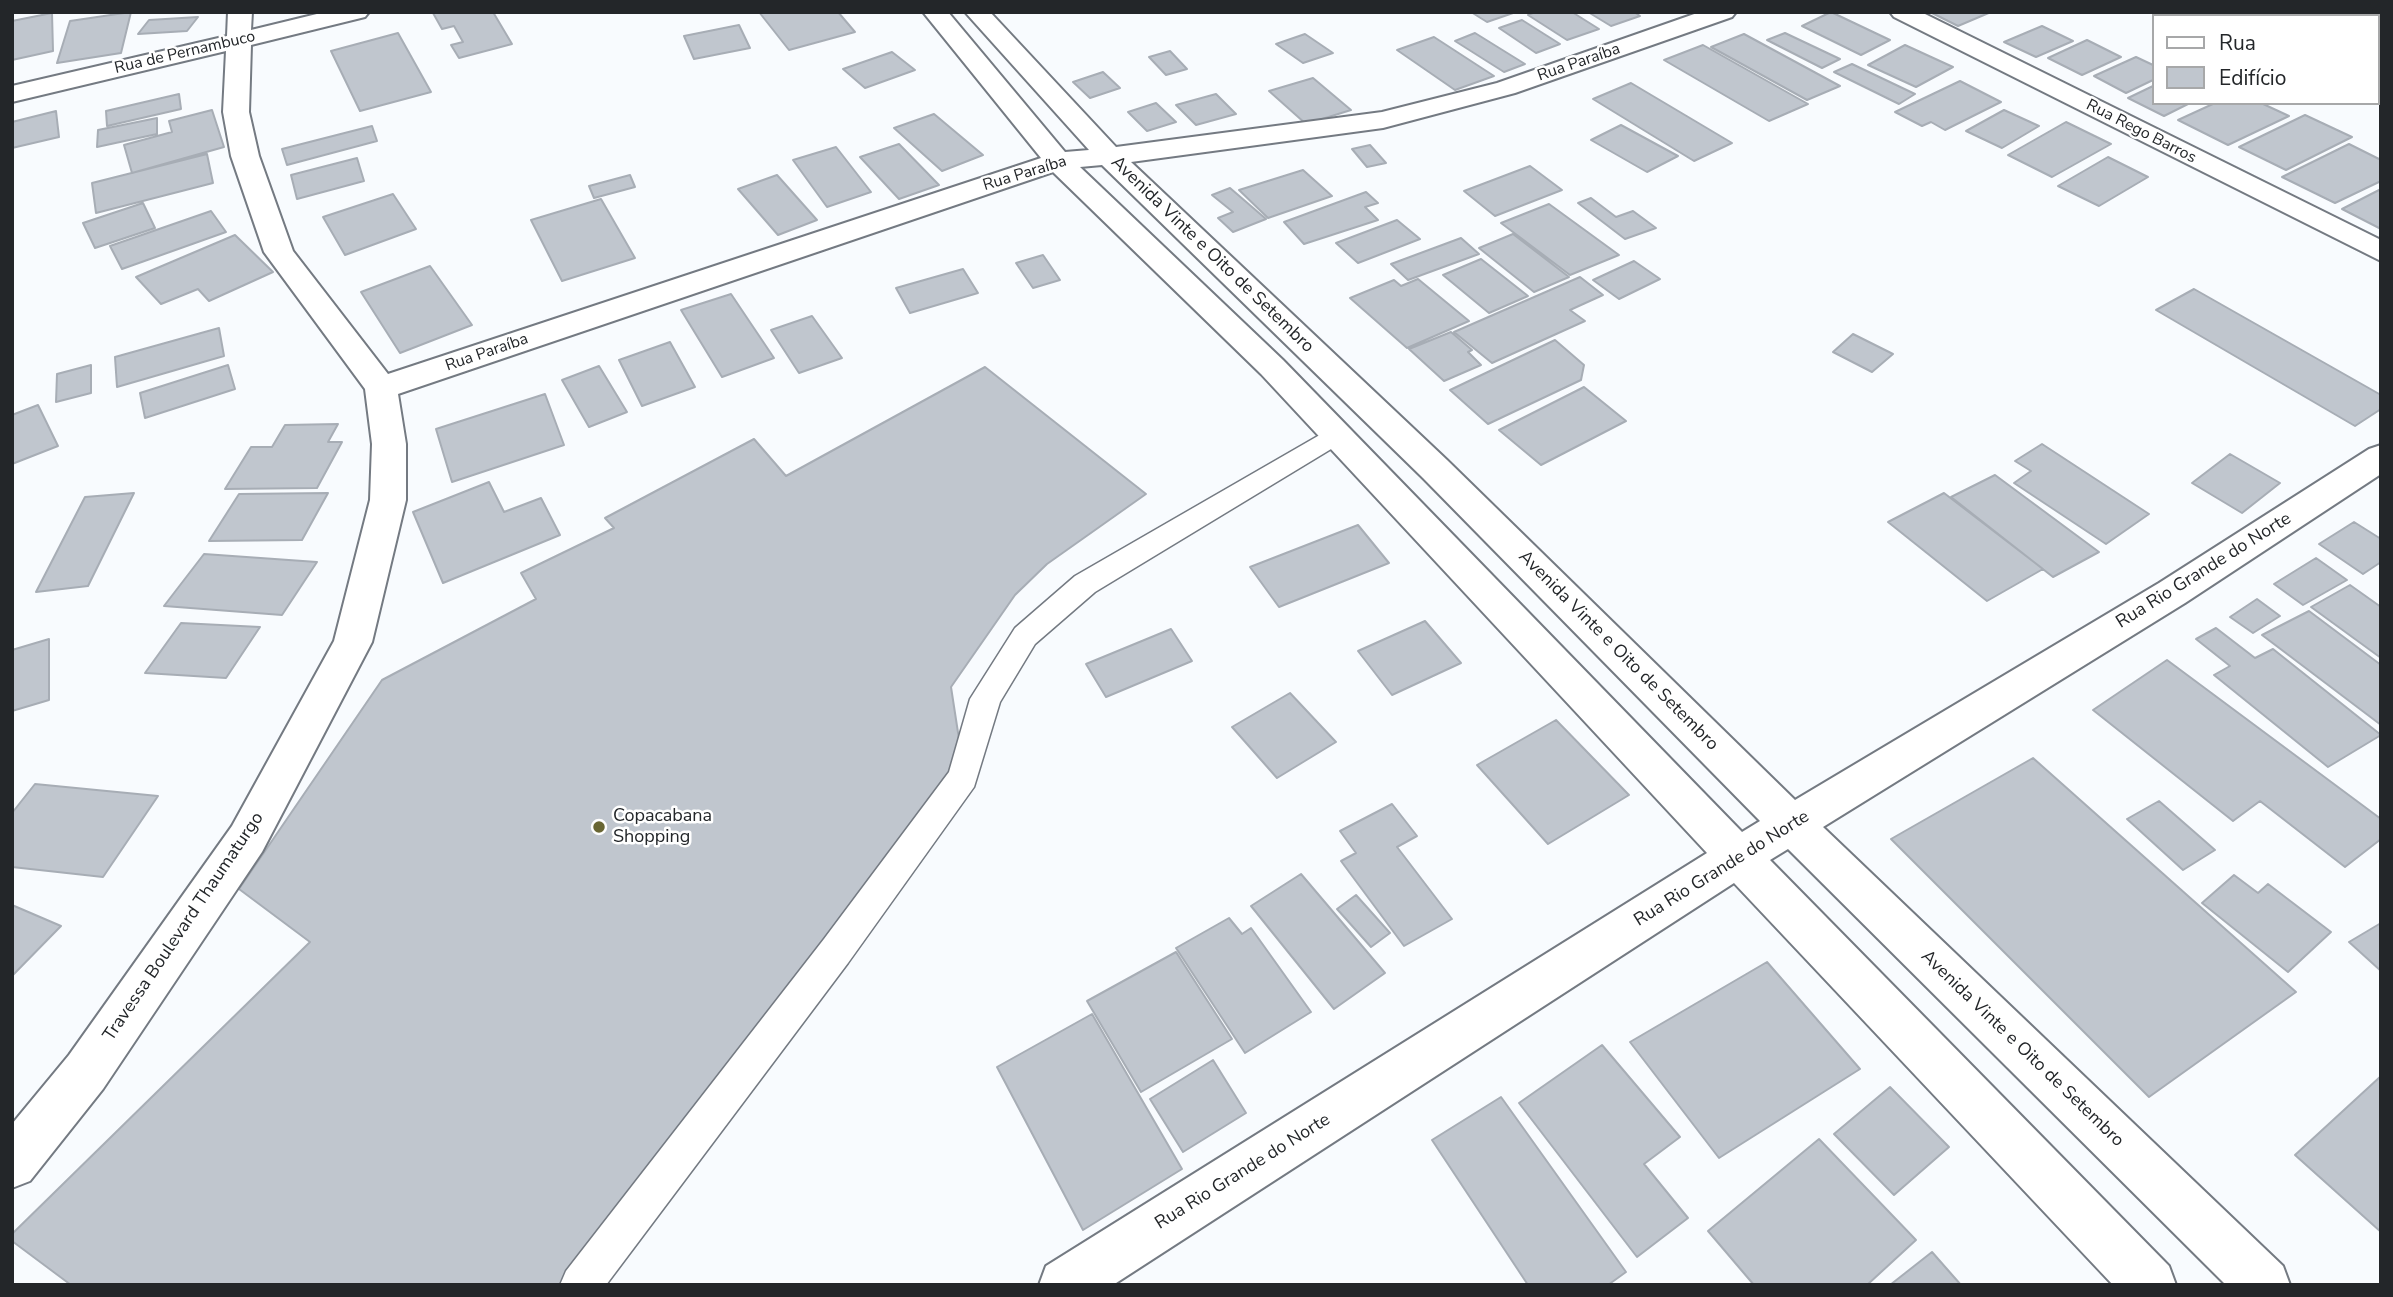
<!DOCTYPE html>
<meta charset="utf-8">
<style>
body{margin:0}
#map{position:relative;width:2393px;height:1297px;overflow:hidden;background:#f8fbfe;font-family:"Nunito Sans",sans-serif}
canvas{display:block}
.frame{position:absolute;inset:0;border:14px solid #232629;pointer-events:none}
.legend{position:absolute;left:2152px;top:14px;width:228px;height:91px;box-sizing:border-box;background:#fff;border:2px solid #a7a8a9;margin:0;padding:9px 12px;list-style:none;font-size:21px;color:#232629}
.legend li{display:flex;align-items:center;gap:14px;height:35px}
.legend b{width:35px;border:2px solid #a7a8a9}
</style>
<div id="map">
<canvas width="2393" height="1297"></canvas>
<div class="frame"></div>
<ul class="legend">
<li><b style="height:9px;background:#fff"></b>Rua</li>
<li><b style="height:19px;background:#c0c6ce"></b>Edifício</li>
</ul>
</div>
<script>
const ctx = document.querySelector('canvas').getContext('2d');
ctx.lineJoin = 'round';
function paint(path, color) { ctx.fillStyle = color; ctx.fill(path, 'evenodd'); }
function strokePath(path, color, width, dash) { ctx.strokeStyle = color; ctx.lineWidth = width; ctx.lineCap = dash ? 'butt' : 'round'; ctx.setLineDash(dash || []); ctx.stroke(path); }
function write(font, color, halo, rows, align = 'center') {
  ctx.font = font + ' "Nunito Sans",sans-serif'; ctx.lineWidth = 5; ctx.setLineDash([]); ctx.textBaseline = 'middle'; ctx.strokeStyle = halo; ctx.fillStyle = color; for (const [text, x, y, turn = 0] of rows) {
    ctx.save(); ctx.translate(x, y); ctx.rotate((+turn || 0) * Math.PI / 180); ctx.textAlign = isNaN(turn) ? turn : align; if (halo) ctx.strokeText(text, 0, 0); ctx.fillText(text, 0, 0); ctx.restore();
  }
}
const building = new Path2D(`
 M 131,12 L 121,53 L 57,63 L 70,21 Z
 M 493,12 L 512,44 L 459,58 L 451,45 L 463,42 L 454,26 L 442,29 L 433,13 Z
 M 759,12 L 838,12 L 855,32 L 789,50 Z
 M 1471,12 L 1516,12 L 1487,22 Z
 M 1535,12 L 1572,12 L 1599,29 L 1567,40 L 1528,15 Z
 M 1588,12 L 1634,12 L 1640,16 L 1611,26 Z
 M 1831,12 L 1890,40 L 1861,55 L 1802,26 Z
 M 1930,12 L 1991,12 L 1958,26 Z
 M 52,13 L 53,51 L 12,60 L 12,21 Z
 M 198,17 L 187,31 L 138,34 L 149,20 Z
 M 1522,20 L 1560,44 L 1536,53 L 1499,28 Z
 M 739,25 L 750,48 L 694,59 L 684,36 Z
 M 2042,26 L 2073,41 L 2036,57 L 2004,42 Z
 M 398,33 L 431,92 L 360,111 L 331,51 Z
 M 1475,33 L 1525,64 L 1504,72 L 1455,41 Z
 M 1785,33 L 1840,59 L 1822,68 L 1767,40 Z
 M 1305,34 L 1333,53 L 1303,63 L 1276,44 Z
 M 1744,34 L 1840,86 L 1807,100 L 1711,47 Z
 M 1434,37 L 1494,76 L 1455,90 L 1397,50 Z
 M 2087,40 L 2121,57 L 2082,75 L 2048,58 Z
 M 1703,45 L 1808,104 L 1769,121 L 1664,60 Z
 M 1905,45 L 1953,67 L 1916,87 L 1868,65 Z
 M 1170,51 L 1187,69 L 1166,75 L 1149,57 Z
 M 892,52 L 915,70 L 865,88 L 843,69 Z
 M 2136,57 L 2153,65 L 2153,80 L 2126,93 L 2094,76 Z
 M 1852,64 L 1915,94 L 1899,104 L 1834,72 Z
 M 1103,72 L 1120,88 L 1090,98 L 1073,82 Z
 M 1313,78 L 1351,110 L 1306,124 L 1269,91 Z
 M 1960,81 L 2001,102 L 1945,130 L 1931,122 L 1922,126 L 1895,112 Z
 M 1631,83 L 1732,143 L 1694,161 L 1593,99 Z
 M 2153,86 L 2153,103 L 2190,103 L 2164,116 L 2128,98 Z
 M 179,94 L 181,109 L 107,126 L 106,111 Z
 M 1216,94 L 1236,114 L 1196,125 L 1176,105 Z
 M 1156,103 L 1176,122 L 1147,131 L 1128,112 Z
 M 2215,103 L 2261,103 L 2289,116 L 2228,145 L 2178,120 Z
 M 212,110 L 224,147 L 132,173 L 124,145 L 172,132 L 169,121 Z
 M 2004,110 L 2039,126 L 2002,148 L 1966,131 Z
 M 56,111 L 59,137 L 12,148 L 12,122 Z
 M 934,114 L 983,155 L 942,171 L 894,128 Z
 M 2305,115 L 2352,137 L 2286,170 L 2239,147 Z
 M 157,118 L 157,134 L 97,147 L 98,130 Z
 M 2066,122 L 2111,144 L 2052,177 L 2008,155 Z
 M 1621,125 L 1678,156 L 1647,172 L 1591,140 Z
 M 372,126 L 377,141 L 287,165 L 282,149 Z
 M 899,144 L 939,185 L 899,199 L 860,157 Z
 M 2349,144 L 2381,160 L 2381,181 L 2335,203 L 2282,177 Z
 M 1370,145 L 1386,163 L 1367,167 L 1352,149 Z
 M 836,147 L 871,192 L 827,207 L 793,160 Z
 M 207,154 L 213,183 L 96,213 L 92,183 Z
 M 2108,157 L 2148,177 L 2099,206 L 2058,186 Z
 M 357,158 L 364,181 L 297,199 L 291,175 Z
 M 1530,166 L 1562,190 L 1495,216 L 1464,191 Z
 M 1303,170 L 1332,196 L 1268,218 L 1239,190 Z
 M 630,175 L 635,187 L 594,198 L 589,186 Z
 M 777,175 L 817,220 L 778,235 L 738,189 Z
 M 1230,188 L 1266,219 L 1233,232 L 1218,218 L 1233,212 L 1212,195 Z
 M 2381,189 L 2381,229 L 2342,209 Z
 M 1366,192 L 1378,203 L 1365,207 L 1378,220 L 1304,244 L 1284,222 Z
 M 393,194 L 416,229 L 345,255 L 323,217 Z
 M 1591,198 L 1616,217 L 1633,211 L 1656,228 L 1625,239 L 1578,203 Z
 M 601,199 L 635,258 L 562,281 L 531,220 Z
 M 143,203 L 155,228 L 95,248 L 83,223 Z
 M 1549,204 L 1619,255 L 1570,275 L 1501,223 Z
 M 211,211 L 226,232 L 122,269 L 110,246 Z
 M 1397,220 L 1420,239 L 1358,263 L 1336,243 Z
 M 1513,234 L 1569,277 L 1534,292 L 1479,248 Z
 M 235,235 L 273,272 L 209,301 L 198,289 L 161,304 L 136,277 Z
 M 1461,238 L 1479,254 L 1408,280 L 1391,264 Z
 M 1043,255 L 1060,280 L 1033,288 L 1016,263 Z
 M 1481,259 L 1528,296 L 1489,313 L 1443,275 Z
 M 1634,261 L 1660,279 L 1619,299 L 1593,280 Z
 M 430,266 L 472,325 L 400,353 L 361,292 Z
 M 963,269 L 978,293 L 910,313 L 896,288 Z
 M 1580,277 L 1603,295 L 1570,310 L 1585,321 L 1492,363 L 1454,332 Z
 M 1418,279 L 1469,321 L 1407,348 L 1350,298 L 1394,280 L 1401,286 Z
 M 2194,289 L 2381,395 L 2381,409 L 2355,426 L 2156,310 Z
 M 731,294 L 774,358 L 722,377 L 681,310 Z
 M 812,316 L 842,358 L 799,373 L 771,330 Z
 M 219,328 L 224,356 L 117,387 L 115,357 Z
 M 1451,332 L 1472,350 L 1468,352 L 1481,365 L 1444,381 L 1409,349 Z
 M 1853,334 L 1893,354 L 1872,372 L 1833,352 Z
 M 1555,340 L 1584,365 L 1581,380 L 1488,424 L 1450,390 Z
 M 670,342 L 695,387 L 642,406 L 619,360 Z
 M 91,365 L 91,393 L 56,402 L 57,374 Z
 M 228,365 L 235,389 L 145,418 L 140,393 Z
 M 599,366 L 627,412 L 589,427 L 562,380 Z
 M 985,367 L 1146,494 L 1047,564 L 1015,595 L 951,687 L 963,765 L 571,1285 L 71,1285 L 12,1241 L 12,1234 L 310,942 L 239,889 L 382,680 L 536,599 L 521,573 L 614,528 L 605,518 L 754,439 L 786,476 Z
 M 1584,387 L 1626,421 L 1541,465 L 1499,430 Z
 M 545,394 L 564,445 L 452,482 L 436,429 Z
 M 38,405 L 58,446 L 12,464 L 12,415 Z
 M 338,424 L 328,442 L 342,442 L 317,488 L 225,489 L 251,447 L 272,447 L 285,425 Z
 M 2042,444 L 2149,514 L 2106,544 L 2014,483 L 2031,471 L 2015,461 Z
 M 2230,454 L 2280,483 L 2242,513 L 2192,483 Z
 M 1995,475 L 2099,552 L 2053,577 L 1951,497 Z
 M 489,482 L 504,512 L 541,498 L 560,535 L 443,583 L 413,512 Z
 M 134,493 L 88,586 L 36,592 L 85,497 Z
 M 328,493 L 302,540 L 209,541 L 239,494 Z
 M 1944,493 L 2043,569 L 1987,601 L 1888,522 Z
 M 2354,522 L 2381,539 L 2381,562 L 2363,574 L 2319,544 Z
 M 1358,525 L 1389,563 L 1279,607 L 1250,567 Z
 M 204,554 L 317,562 L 282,615 L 164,606 Z
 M 2316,558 L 2347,580 L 2303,605 L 2274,584 Z
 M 2350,585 L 2381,607 L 2381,658 L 2311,607 Z
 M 2257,599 L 2280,616 L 2253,633 L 2230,617 Z
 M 2309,611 L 2381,665 L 2381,725 L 2262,635 Z
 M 1425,621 L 1461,663 L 1392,695 L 1358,651 Z
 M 181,623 L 260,627 L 226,678 L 145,673 Z
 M 2216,628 L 2255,658 L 2273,649 L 2381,735 L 2328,767 L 2214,675 L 2230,666 L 2196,639 Z
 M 1171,629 L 1192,661 L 1106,697 L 1086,664 Z
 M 49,639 L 49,700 L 12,711 L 12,650 Z
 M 2167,660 L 2381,819 L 2381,839 L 2345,867 L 2260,801 L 2233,821 L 2093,710 Z
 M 1290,693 L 1336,742 L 1277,778 L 1232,727 Z
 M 1556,720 L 1629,795 L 1548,844 L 1477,765 Z
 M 2033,758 L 2296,992 L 2149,1097 L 1891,839 Z
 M 35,784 L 158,796 L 103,877 L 12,867 L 12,813 Z
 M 2159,801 L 2215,850 L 2183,870 L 2127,819 Z
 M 1392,804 L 1417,836 L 1397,847 L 1452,919 L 1404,946 L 1341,861 L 1356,853 L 1340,831 Z
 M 1301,874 L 1385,973 L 1334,1009 L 1251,906 Z
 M 2234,875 L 2258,893 L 2268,884 L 2331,932 L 2288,972 L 2202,903 Z
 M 1356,895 L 1390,933 L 1371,947 L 1337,909 Z
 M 12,905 L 61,926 L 12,976 Z
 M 1229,918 L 1242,934 L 1251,928 L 1311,1012 L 1245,1053 L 1176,948 Z
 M 2381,923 L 2381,971 L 2349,942 Z
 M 1176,952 L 1232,1039 L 1141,1092 L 1087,1001 Z
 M 1767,962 L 1860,1069 L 1719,1158 L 1630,1042 Z
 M 1092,1014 L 1182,1169 L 1083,1230 L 997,1067 Z
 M 1602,1045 L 1680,1137 L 1644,1164 L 1688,1218 L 1637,1257 L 1519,1103 Z
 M 1213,1060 L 1246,1113 L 1183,1152 L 1150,1099 Z
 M 2381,1076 L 2381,1232 L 2295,1155 Z
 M 1890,1087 L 1949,1147 L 1894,1195 L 1834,1134 Z
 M 1501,1097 L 1626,1272 L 1608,1285 L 1528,1285 L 1432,1140 Z
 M 1819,1139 L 1916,1240 L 1867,1285 L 1754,1285 L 1708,1231 Z
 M 1932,1252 L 1961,1285 L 1890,1285 Z`);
paint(building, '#c0c6ce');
strokePath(building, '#a7adb5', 2);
const lane = new Path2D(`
 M 1337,425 L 1346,428 L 1350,434 L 1346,440 L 1095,592 L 1035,644 L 1000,702 L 974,787 L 848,963 L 606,1285 L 560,1285 L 566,1271 L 824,939 L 949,772 L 970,699 L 1015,628 L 1075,576 Z`);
const street = new Path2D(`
 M 228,12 L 252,12 L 251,30 L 325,12 L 369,12 L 365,17 L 251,45 L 249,112 L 259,156 L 293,251 L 388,374 L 1041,158 L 923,12 L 948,12 L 1065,152 L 1089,150 L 965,12 L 990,12 L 1116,147 L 1382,112 L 1497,83 L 1700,12 L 1736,12 L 1732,17 L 1515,93 L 1383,128 L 1131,162 L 1447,460 L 1795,800 L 2159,583 L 2369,449 L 2381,445 L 2381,474 L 2185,603 L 1823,827 L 2283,1266 L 2290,1285 L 2226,1285 L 1788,849 L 1770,860 L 2169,1266 L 2176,1285 L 2113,1285 L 1734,883 L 1113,1285 L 1039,1285 L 1046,1266 L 1707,853 L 1261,374 L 1053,172 L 398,394 L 406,444 L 406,500 L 372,642 L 262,852 L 103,1089 L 30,1181 L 12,1188 L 12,1124 L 69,1055 L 232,826 L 334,641 L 370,500 L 372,444 L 365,389 L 264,252 L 231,156 L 223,112 L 226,51 L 12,102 L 12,86 L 227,36 ZM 1102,165 L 1423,478 L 1760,821 L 1742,832 L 1283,360 L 1080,167 Z
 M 1890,12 L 1921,12 L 2381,240 L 2381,261 L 1894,17 Z`);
strokePath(lane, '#747a82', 3);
strokePath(street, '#747a82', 4);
paint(lane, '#fff');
paint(street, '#fff');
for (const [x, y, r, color] of [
 [599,827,7,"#696633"]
]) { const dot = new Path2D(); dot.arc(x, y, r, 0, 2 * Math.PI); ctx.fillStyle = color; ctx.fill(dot); strokePath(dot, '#fff', 2.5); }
write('16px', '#232629', '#fff', [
 ["Rua de Pernambuco",185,53,-13],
 ["Rua Paraíba",1579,63,-19],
 ["Rua Rego Barros",2141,132,27],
 ["Rua Paraíba",1025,174,-17],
 ["Rua Paraíba",487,353,-19]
]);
write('18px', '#232629', '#fff', [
 ["Avenida Vinte e Oito de Setembro",1212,255,44],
 ["Rua Rio Grande do Norte",2204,571,-32],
 ["Avenida Vinte e Oito de Setembro",1618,651,45],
 ["Rua Rio Grande do Norte",1722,869,-32],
 ["Travessa Boulevard Thaumaturgo",184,927,-56],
 ["Avenida Vinte e Oito de Setembro",2022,1049,44],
 ["Rua Rio Grande do Norte",1243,1172,-32]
]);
write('18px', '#232629', '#fff', [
 ["Copacabana",613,817],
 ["Shopping",613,838]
], 'left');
</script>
